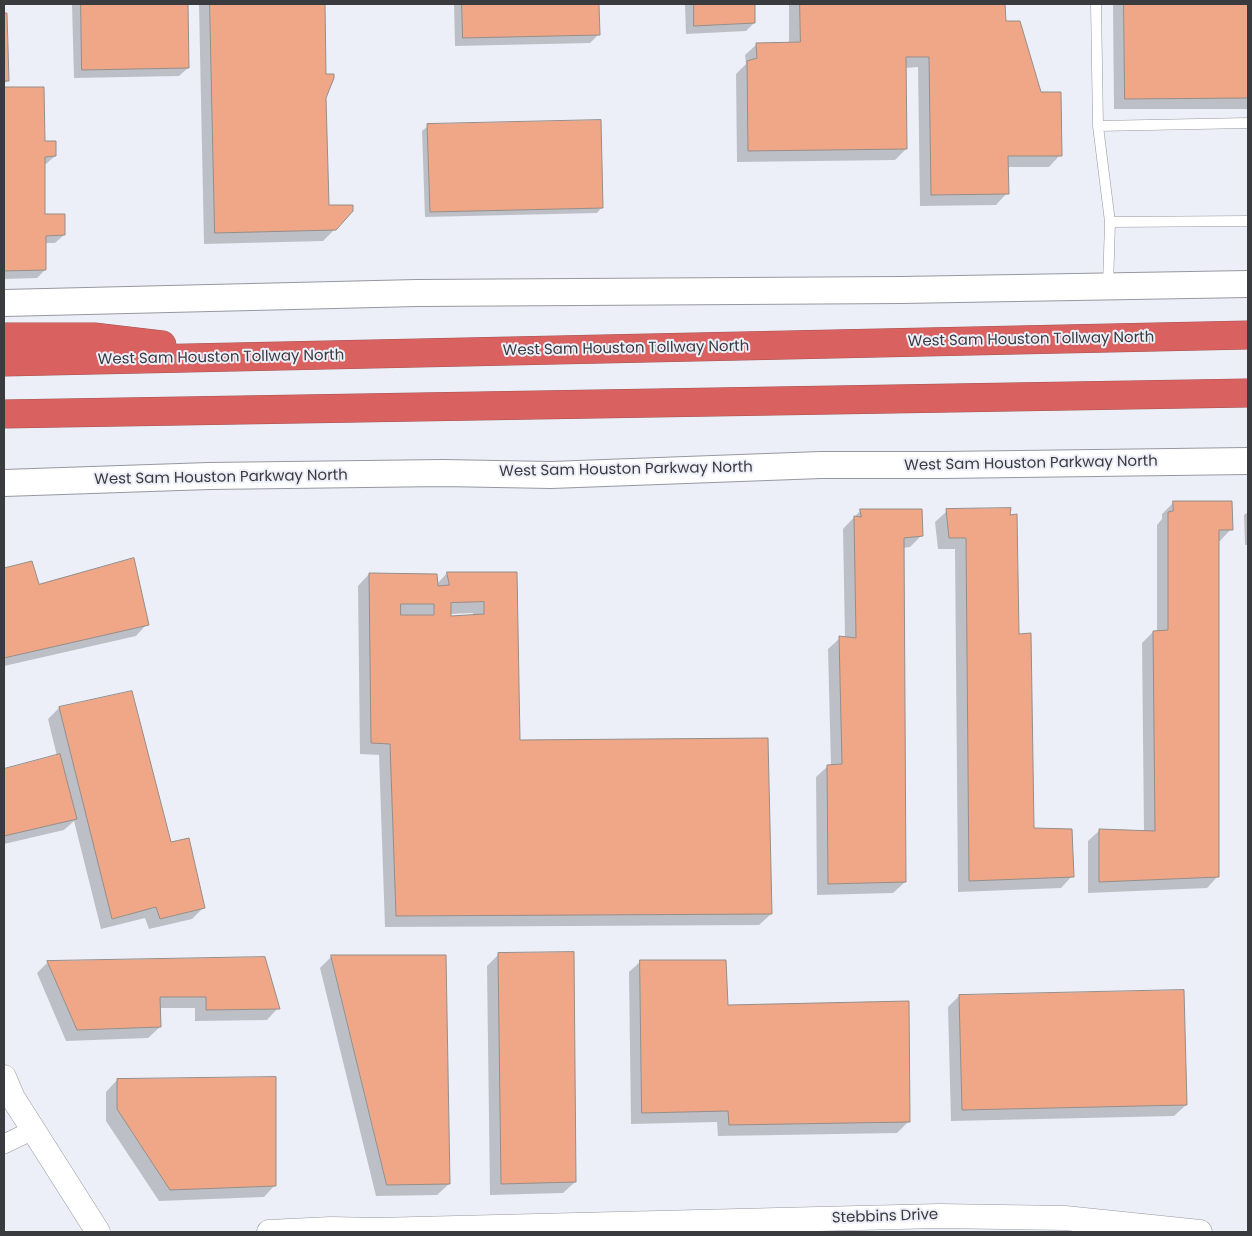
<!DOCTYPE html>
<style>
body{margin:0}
#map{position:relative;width:1252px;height:1236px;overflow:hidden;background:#edeff8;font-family:Poppins,sans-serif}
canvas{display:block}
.frame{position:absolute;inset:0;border:5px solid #3a3b3e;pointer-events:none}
</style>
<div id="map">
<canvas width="1252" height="1236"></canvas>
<div class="frame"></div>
</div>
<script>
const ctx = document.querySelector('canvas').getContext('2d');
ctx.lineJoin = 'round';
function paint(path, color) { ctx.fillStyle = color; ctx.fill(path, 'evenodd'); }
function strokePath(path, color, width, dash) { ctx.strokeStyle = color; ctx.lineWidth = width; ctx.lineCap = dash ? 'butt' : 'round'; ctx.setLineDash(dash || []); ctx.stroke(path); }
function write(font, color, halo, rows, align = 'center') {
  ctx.font = font + ' Poppins,sans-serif'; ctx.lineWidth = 4; ctx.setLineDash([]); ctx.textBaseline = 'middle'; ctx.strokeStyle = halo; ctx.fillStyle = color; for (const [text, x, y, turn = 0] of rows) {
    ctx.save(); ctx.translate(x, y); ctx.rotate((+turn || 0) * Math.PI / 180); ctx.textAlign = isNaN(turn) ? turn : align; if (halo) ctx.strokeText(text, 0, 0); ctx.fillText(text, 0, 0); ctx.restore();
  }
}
paint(new Path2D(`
 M 72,4 L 187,4 L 188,68 L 179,76 L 74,78 Z
 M 199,4 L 324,4 L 328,207 L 335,229 L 323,241 L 204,244 Z
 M 447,4 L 598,4 L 599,34 L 590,43 L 455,46 L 454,4 Z
 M 685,4 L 753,4 L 754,23 L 746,31 L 686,34 Z
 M 789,4 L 1004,4 L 1004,22 L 1060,155 L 1049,167 L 1007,167 L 1007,193 L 996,205 L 920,206 L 918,67 L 905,68 L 906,149 L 895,160 L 737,162 L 736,74 L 746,64 L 745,55 L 757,44 L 789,43 Z
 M 1113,4 L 1248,4 L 1248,109 L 1114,109 Z
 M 4,14 L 6,14 L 7,81 L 4,84 Z
 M 4,88 L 43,88 L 43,143 L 55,156 L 46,164 L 44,164 L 44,215 L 64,235 L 55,243 L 45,243 L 45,270 L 37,278 L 4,279 Z
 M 428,126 L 602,207 L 597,213 L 425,217 L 422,131 Z
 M 1173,503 L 1231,529 L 1220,541 L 1218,541 L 1218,876 L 1207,888 L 1088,893 L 1088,841 L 1100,830 L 1144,831 L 1142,643 L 1153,632 L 1157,632 L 1157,525 L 1162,519 L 1162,514 Z
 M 1009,509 L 1033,829 L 1072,876 L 1061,888 L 958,892 L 955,549 L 938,549 L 935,522 L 947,511 Z
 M 861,510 L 922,535 L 910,547 L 902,548 L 905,882 L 893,893 L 817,895 L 816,777 L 828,766 L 831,766 L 828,649 L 840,638 L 845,638 L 843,529 Z
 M 1248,512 L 1248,545 L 1245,545 L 1244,515 Z
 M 31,563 L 38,585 L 147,624 L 136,636 L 4,666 L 4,569 Z
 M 447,573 L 515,573 L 519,741 L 771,914 L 759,925 L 385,927 L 379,755 L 360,754 L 358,586 L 369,574 L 437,584 ZM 473,613 L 473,616 L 449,617 L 449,614 Z
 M 59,708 L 171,843 L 203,908 L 192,919 L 149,929 L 145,918 L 101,929 L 74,821 L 64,830 L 4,844 L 4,770 L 57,756 L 48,719 Z
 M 498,955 L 575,1182 L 563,1193 L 490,1195 L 487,966 Z
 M 444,956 L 449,1184 L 437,1195 L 376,1196 L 320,968 L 331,957 Z
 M 641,961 L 726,1006 L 908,1122 L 897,1133 L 718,1136 L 717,1122 L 631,1124 L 629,972 Z
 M 48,962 L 278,1008 L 267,1020 L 195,1021 L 195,1008 L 159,1008 L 160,1027 L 148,1038 L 66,1041 L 37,973 Z
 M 959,996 L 1186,1105 L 1174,1116 L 951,1121 L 948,1007 Z
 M 117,1080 L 275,1185 L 264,1197 L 159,1201 L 106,1121 L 106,1092 Z`), '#0003');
const building = new Path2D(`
 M 81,4 L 188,4 L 189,68 L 82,70 Z
 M 210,4 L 325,4 L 326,74 L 334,74 L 334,78 L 326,98 L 329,205 L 353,205 L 353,211 L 336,230 L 215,233 Z
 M 462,4 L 599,4 L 600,35 L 463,38 Z
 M 694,4 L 755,4 L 755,23 L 694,26 Z
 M 800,4 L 1005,4 L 1006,21 L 1020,21 L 1041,92 L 1061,92 L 1062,156 L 1008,156 L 1009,194 L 931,195 L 929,57 L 906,57 L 907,149 L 748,151 L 747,61 L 757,58 L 756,43 L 800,42 Z
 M 1124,4 L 1248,4 L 1248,98 L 1125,99 Z
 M 4,13 L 7,13 L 9,81 L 4,81 Z
 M 4,87 L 44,87 L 45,141 L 56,141 L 56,156 L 45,157 L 45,214 L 65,214 L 65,235 L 46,236 L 46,270 L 4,271 Z
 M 601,120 L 603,208 L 430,212 L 427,124 Z
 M 1173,501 L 1232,501 L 1233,530 L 1219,530 L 1219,877 L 1099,882 L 1099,829 L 1155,831 L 1153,631 L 1168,630 L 1168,512 L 1173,511 Z
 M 1011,508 L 1010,515 L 1017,514 L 1019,634 L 1031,633 L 1034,828 L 1072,829 L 1074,877 L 969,881 L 966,538 L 949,538 L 946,509 Z
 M 860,509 L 922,509 L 923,536 L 904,538 L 906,882 L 828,884 L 827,765 L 842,764 L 839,636 L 856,638 L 854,516 L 861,517 Z
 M 134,558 L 149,625 L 4,658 L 4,568 L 32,561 L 39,584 Z
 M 447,572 L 517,572 L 520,740 L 768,738 L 772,914 L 396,916 L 390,744 L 371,743 L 369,573 L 437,574 L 438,586 L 449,585 ZM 484,602 L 484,614 L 451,616 L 451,603 ZM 401,604 L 434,604 L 434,615 L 401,615 Z
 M 132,691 L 171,842 L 189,838 L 205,908 L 160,919 L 156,907 L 112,919 L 59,707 Z
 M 60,754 L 77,819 L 4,836 L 4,769 Z
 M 574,952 L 576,1182 L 501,1184 L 498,953 Z
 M 331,955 L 446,955 L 450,1184 L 387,1185 Z
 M 265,957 L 280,1009 L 206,1010 L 206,997 L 160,997 L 161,1027 L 77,1030 L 47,961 Z
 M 640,960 L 726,960 L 728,1005 L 909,1001 L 910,1122 L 729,1125 L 728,1111 L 642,1113 Z
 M 1184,990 L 1187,1105 L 962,1110 L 959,995 Z
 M 276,1077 L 276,1186 L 170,1190 L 117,1109 L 117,1079 Z`);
paint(building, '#efa787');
strokePath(building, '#958d89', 1);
const service = new Path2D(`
 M 1096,4 L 1098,126 L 1110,222 L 1108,286
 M 1098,126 L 1248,123
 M 1110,222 L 1248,221`);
const minor = new Path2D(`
 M 4,1144 L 33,1130`);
const tertiary = new Path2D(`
 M 4,1077 L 13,1098 L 98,1232
 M 269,1232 L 331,1229 L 376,1230 L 939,1216 L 1065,1218 L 1200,1232`);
const secondary = new Path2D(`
 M 4,303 L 417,293 L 901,290 L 1248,284
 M 4,483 L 209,476 L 443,473 L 551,475 L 821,465 L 943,465 L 1248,461`);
const motorway = new Path2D(`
 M 4,337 L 94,337 L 162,345
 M 4,362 L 1248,335
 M 4,414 L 1248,393`);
strokePath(service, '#9698a0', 11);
strokePath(minor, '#9698a0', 20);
strokePath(tertiary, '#9698a0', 25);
strokePath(secondary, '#9698a0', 28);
strokePath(motorway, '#a15453', 29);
strokePath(service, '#fff', 10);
strokePath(minor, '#fff', 19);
strokePath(tertiary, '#fff', 24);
strokePath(secondary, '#fff', 26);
strokePath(motorway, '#d9615f', 28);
write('15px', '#3a3b3e', '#edeff8', [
 ["West Sam Houston Tollway North",1031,340,-1],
 ["West Sam Houston Tollway North",626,349,-1],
 ["West Sam Houston Tollway North",221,358,-1],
 ["West Sam Houston Parkway North",1031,464,-1],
 ["West Sam Houston Parkway North",626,470,-1],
 ["West Sam Houston Parkway North",221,478,-1],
 ["Stebbins Drive",885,1217,-2]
]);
</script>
